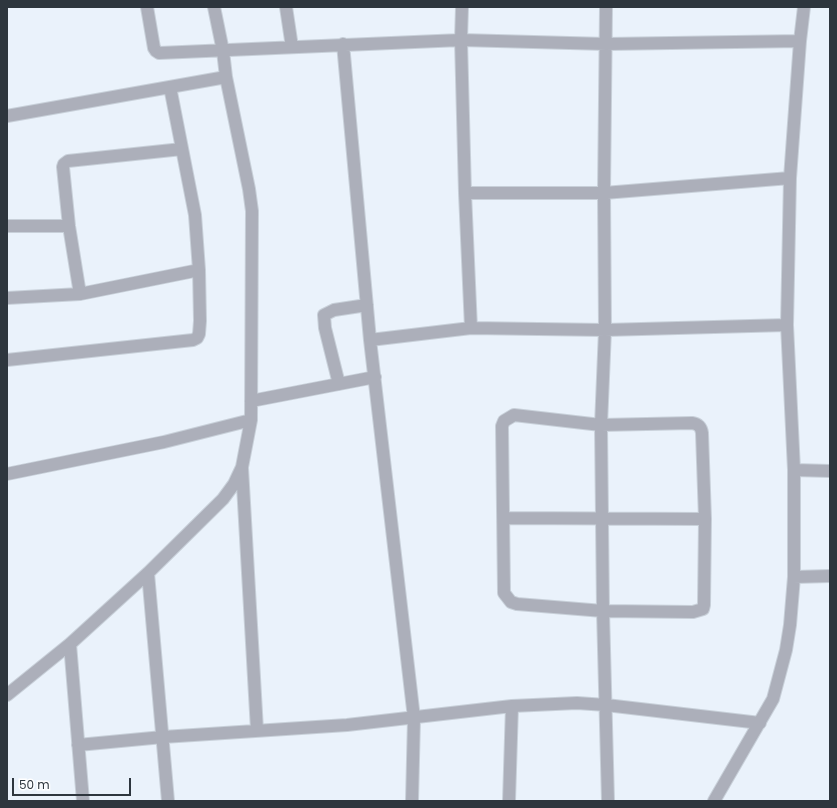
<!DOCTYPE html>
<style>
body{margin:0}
#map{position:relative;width:837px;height:808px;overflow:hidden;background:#eaf2fb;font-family:Poppins,sans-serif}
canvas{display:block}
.frame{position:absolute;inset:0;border:8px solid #2e363e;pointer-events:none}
.scale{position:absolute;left:12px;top:778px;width:119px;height:18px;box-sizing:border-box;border:2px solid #2e363e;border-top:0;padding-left:5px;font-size:12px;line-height:14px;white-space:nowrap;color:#2e363e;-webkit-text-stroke:3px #fff;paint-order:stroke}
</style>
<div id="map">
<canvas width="837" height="808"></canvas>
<div class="frame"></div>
<div class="scale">50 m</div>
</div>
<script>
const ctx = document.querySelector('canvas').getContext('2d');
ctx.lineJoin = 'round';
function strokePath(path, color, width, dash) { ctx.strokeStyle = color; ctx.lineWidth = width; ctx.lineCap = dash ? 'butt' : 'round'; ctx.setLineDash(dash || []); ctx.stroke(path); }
const minor = new Path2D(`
 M 147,7 L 154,48 L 156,51 L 159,53 L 461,40 L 606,44 L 800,41
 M 286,7 L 292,47
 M 462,7 L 461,40 L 465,193 L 471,328
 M 606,7 L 604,193 L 605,330 L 601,425 L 603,611 L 608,801
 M 343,44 L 370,340 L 414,718 L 412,801
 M 7,116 L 226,77
 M 465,193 L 604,193 L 790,178
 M 7,226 L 69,226
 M 80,294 L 69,226 L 63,167 L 64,164 L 68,161 L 182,149
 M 7,298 L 80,294 L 199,270
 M 370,340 L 471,328 L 605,330 L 787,325
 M 7,360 L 193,340 L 197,338 L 199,334 L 200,321 L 199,270 L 195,215 L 170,87
 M 339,384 L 325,328 L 324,315 L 334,310 L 367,305
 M 251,401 L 375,377
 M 514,415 L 601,425 L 692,423 C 698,424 701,426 702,433 L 705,519 L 704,605 L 703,609 L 693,612 L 603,611 L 517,604 L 511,602 L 504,593 L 502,426 L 504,421 Z
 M 242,468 L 257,730
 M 794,470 L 830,471
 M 7,474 L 164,442 L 251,420
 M 504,518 L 705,519
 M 148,573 L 168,801
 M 794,577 L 830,576
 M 70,644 L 83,801
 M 7,695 L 70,644 L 148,573 L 223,499 L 234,484 L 242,467 L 251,420 L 252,211 L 249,189 L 226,77 L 223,51 L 214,7
 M 78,745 L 163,737 L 347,725 L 512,706 L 577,703 L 606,705 L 760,723
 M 509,801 L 512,706
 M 714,801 L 773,699 L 786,650 L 790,625 L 794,577 L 794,470 L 787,325 L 790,178 L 800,41 L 804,7`);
strokePath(minor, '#c8d0d9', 14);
strokePath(minor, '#acafba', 12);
</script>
